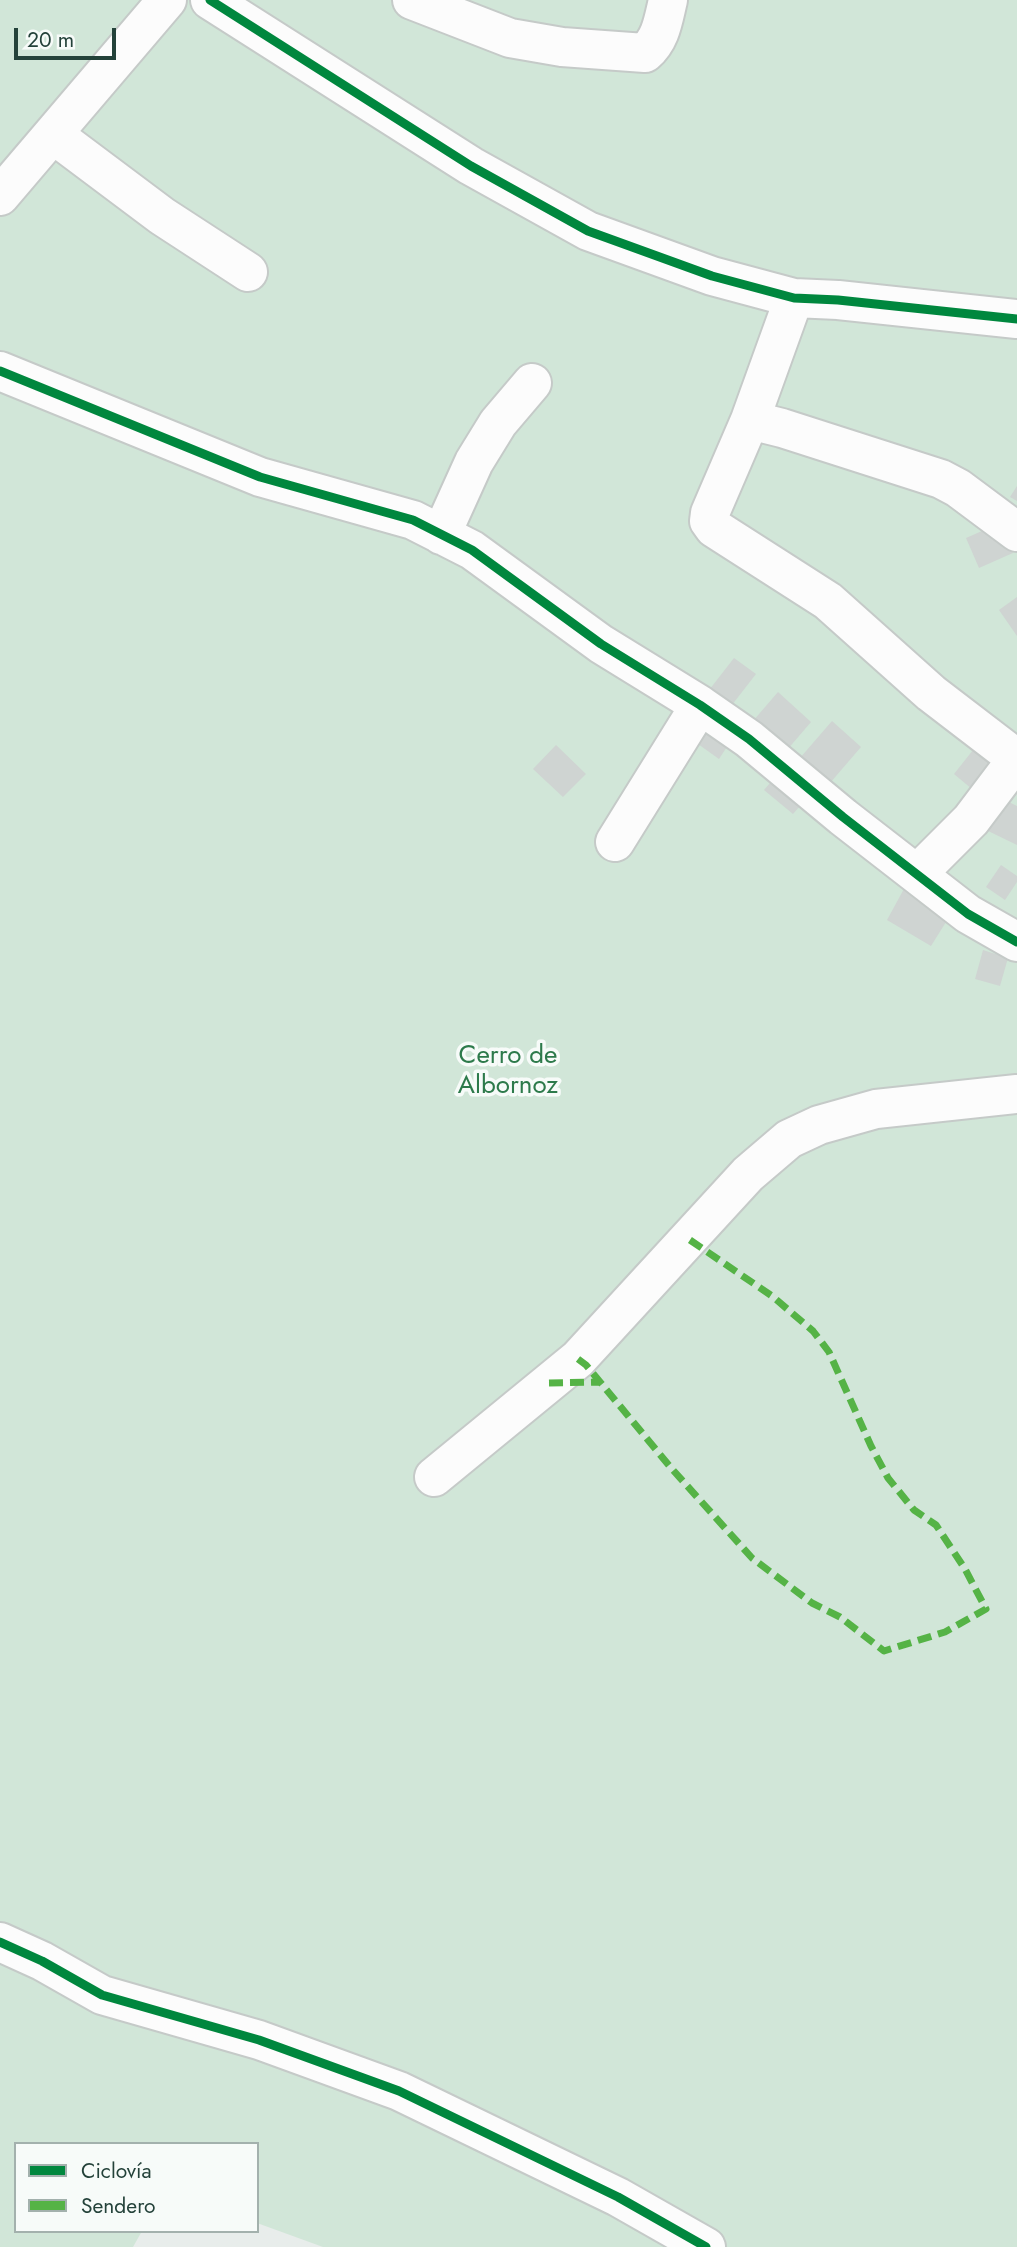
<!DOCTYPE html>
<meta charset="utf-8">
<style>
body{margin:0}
#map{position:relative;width:1017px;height:2247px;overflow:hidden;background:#e8edeb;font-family:Jost,sans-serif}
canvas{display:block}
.legend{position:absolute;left:14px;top:2142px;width:245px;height:91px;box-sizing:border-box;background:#f7fbf9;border:2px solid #a3b1ad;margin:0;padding:9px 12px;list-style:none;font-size:21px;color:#24423a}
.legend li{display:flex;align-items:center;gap:14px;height:35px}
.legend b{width:35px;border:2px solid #a3b1ad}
.scale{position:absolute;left:14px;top:28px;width:102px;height:32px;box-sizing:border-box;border:4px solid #24423a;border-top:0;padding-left:9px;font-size:21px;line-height:24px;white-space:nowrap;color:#24423a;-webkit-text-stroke:5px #f7fbf9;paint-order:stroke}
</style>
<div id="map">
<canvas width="1017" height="2247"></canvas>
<ul class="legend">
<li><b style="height:9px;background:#00873e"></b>Ciclovía</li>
<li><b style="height:9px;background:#55b346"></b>Sendero</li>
</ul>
<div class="scale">20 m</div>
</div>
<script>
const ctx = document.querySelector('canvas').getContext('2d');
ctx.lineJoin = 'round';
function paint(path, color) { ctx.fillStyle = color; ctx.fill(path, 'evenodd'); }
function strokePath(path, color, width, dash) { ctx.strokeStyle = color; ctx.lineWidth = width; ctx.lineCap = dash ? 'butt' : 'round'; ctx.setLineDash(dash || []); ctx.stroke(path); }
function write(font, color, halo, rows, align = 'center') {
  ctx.font = font + ' Jost,sans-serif'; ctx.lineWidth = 7; ctx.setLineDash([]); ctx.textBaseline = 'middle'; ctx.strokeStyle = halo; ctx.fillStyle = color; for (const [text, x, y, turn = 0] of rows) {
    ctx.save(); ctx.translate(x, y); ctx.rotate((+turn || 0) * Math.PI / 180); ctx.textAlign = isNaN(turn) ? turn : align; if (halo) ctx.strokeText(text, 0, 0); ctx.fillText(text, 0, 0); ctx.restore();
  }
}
paint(new Path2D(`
 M 0,0 L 1017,0 L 1017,2247 L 323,2247 L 257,2223 L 257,2144 L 16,2144 L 16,2231 L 142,2231 L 133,2247 L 0,2247 Z`), '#d1e6d8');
paint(new Path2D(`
 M 1017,486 L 1017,501 L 1010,497 Z
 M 1000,523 L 1013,553 L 979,568 L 966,538 Z
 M 1017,597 L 1017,636 L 999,610 Z
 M 734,658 L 756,674 L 728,710 L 706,694 Z
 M 778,692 L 811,722 L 787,750 L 753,721 Z
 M 705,720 L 732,739 L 719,759 L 691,739 Z
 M 832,721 L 861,747 L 830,783 L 800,758 Z
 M 556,745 L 586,774 L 563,797 L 533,769 Z
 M 977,745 L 1001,765 L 978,794 L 954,774 Z
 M 777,775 L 806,799 L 793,814 L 764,790 Z
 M 999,797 L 1017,806 L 1017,845 L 984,829 Z
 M 1001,865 L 1017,876 L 1017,882 L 1005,900 L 986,887 Z
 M 905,887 L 951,914 L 931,946 L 887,920 Z
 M 983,950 L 1008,958 L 1000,986 L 975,979 Z`), '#cfd4d2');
const minor = new Path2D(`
 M 210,0 L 471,166 L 588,231 L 712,276 L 794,298 L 838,300 L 1017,319
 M 412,0 L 510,38 L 562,47 L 645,53 C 661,39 663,21 668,0
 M 54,135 L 162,216 L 248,272
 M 0,196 L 167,0
 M 794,298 L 750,420 L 782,428 L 941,479 L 958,488 L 1017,532
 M 0,371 L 260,477 L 413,520 L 472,550 L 601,644 L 700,705 L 749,739 L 843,817 L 968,914 L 1017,942
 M 750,420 L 710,513 L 709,521 L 714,528 L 828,601 L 931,693 L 1017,759
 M 441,535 L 474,462 L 498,423 L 532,383
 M 615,842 L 700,705
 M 918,873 L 971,820 L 1017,759
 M 434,1477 L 578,1359 L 748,1174 L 789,1139 L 819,1125 L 876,1109 L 1017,1094
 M 0,1942 L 42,1961 L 102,1995 L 259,2040 L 399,2091 L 618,2197 L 706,2247`);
strokePath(minor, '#c5cac8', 42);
strokePath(minor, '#fcfcfc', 38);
strokePath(new Path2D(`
 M 578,1359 L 586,1365 L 672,1469 L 752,1558 L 812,1603 L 840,1617 L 884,1651 L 945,1632 L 986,1609 L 965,1569 L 936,1525 L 914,1510 L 888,1478 L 871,1446 L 829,1352 L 813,1331 L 772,1296 L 687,1238
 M 549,1383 L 599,1382`), '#55b346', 7, [14, 7]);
strokePath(new Path2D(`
 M 210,0 L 471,166 L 588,231 L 712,276 L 794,298 L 838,300 L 1017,319
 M 0,371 L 260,477 L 413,520 L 472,550 L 601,644 L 700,705 L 749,739 L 843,817 L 968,914 L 1017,942
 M 0,1942 L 42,1961 L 102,1995 L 259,2040 L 399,2091 L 618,2197 L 706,2247`), '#00873e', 9);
write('26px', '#2d7a4b', '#f7fbf9', [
 ["Cerro de",508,1057],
 ["Albornoz",508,1087]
]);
</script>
